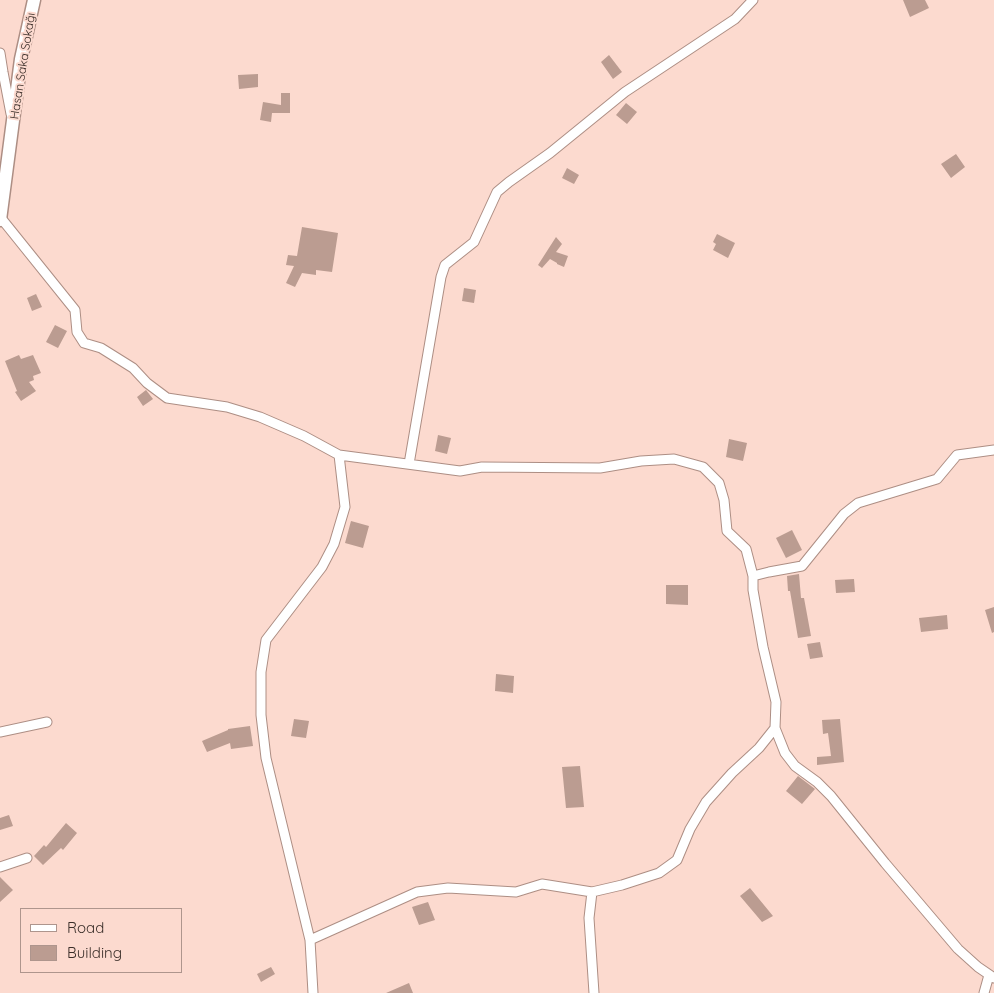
<!DOCTYPE html>
<meta charset="utf-8">
<style>
body{margin:0}
#map{position:relative;width:994px;height:993px;overflow:hidden;background:#fcdacf;font-family:Quicksand,sans-serif}
canvas{display:block}
.legend{position:absolute;left:20px;top:908px;width:162px;height:65px;box-sizing:border-box;background:#fcdacf;border:1px solid #ae958d;margin:0;padding:6px 9px;list-style:none;font-size:15px;color:#3a2e29}
.legend li{display:flex;align-items:center;gap:10px;height:25px}
.legend b{width:25px;border:1px solid #ae958d}
</style>
<div id="map">
<canvas width="994" height="993"></canvas>
<ul class="legend">
<li><b style="height:6px;background:#fff"></b>Road</li>
<li><b style="height:14px;background:#bb9c91"></b>Building</li>
</ul>
</div>
<script>
const ctx = document.querySelector('canvas').getContext('2d');
ctx.lineJoin = 'round';
function paint(path, color) { ctx.fillStyle = color; ctx.fill(path, 'evenodd'); }
function strokePath(path, color, width, dash) { ctx.strokeStyle = color; ctx.lineWidth = width; ctx.lineCap = dash ? 'butt' : 'round'; ctx.setLineDash(dash || []); ctx.stroke(path); }
function write(font, color, halo, rows, align = 'center') {
  ctx.font = font + ' Quicksand,sans-serif'; ctx.lineWidth = 4; ctx.setLineDash([]); ctx.textBaseline = 'middle'; ctx.strokeStyle = halo; ctx.fillStyle = color; for (const [text, x, y, turn = 0] of rows) {
    ctx.save(); ctx.translate(x, y); ctx.rotate((+turn || 0) * Math.PI / 180); ctx.textAlign = isNaN(turn) ? turn : align; if (halo) ctx.strokeText(text, 0, 0); ctx.fillText(text, 0, 0); ctx.restore();
  }
}
paint(new Path2D(`
 M 903,0 L 925,0 L 929,8 L 910,17 Z
 M 609,55 L 622,72 L 613,79 L 601,62 Z
 M 258,74 L 258,87 L 239,89 L 238,75 Z
 M 281,93 L 290,93 L 290,113 L 272,113 L 271,122 L 260,120 L 263,102 L 281,105 Z
 M 626,103 L 637,112 L 627,124 L 616,115 Z
 M 956,154 L 965,167 L 951,178 L 941,164 Z
 M 567,168 L 579,175 L 574,184 L 562,178 Z
 M 302,227 L 338,233 L 332,272 L 316,270 L 316,275 L 302,273 L 295,287 L 286,283 L 294,266 L 286,265 L 288,255 L 297,256 Z
 M 717,234 L 735,243 L 728,258 L 713,250 L 716,244 L 713,242 Z
 M 556,237 L 562,244 L 556,252 L 568,256 L 564,267 L 557,264 L 557,263 L 550,259 L 542,268 L 538,265 Z
 M 464,288 L 476,290 L 474,303 L 462,301 Z
 M 36,294 L 42,307 L 32,311 L 27,298 Z
 M 55,325 L 67,331 L 58,348 L 46,342 Z
 M 19,355 L 21,359 L 33,355 L 41,373 L 33,376 L 34,380 L 29,382 L 36,391 L 21,401 L 15,392 L 17,391 L 5,361 Z
 M 146,390 L 153,399 L 143,406 L 137,397 Z
 M 438,435 L 451,438 L 447,454 L 435,451 Z
 M 729,439 L 747,443 L 743,461 L 726,457 Z
 M 351,521 L 369,526 L 363,548 L 345,543 Z
 M 792,530 L 802,550 L 786,558 L 776,538 Z
 M 799,574 L 801,598 L 804,598 L 811,636 L 798,638 L 790,591 L 788,591 L 787,576 Z
 M 854,579 L 855,592 L 836,593 L 835,580 Z
 M 666,585 L 688,585 L 688,605 L 666,604 Z
 M 994,607 L 994,632 L 992,633 L 985,610 Z
 M 947,615 L 948,629 L 921,632 L 919,618 Z
 M 820,642 L 823,657 L 810,659 L 807,644 Z
 M 496,674 L 514,676 L 513,693 L 495,691 Z
 M 294,719 L 309,721 L 306,738 L 291,736 Z
 M 840,719 L 844,762 L 817,765 L 817,757 L 831,756 L 828,733 L 823,734 L 822,720 Z
 M 250,726 L 253,746 L 231,749 L 230,743 L 207,752 L 202,741 L 228,730 L 228,729 Z
 M 580,766 L 584,807 L 566,808 L 562,767 Z
 M 798,776 L 815,789 L 802,804 L 786,791 Z
 M 9,815 L 13,826 L 0,830 L 0,818 Z
 M 66,823 L 77,833 L 63,850 L 61,848 L 43,865 L 34,856 L 44,845 L 46,847 Z
 M 0,877 L 13,890 L 0,902 Z
 M 750,888 L 773,916 L 762,922 L 740,896 Z
 M 428,902 L 435,920 L 419,925 L 412,907 Z
 M 271,967 L 275,974 L 261,982 L 257,974 Z
 M 409,983 L 413,993 L 386,993 Z`), '#bb9c91');
const street = new Path2D(`
 M 0,53 L 3,72 L 11,114
 M 1,218 L 75,310 L 77,332 L 84,343 L 101,348 L 133,368 L 147,383 L 167,398 L 227,407 L 260,417 L 304,436 L 339,455 L 460,471 L 482,467 L 600,468 L 641,461 L 674,459 L 703,467 L 719,483 L 724,500 L 727,531 L 746,549 L 753,576
 M 339,455 L 345,507 L 334,544 L 322,567 L 266,640 L 261,672 L 261,715 L 266,758 L 310,940 L 417,892 L 448,888 L 516,892 L 542,884 L 592,892
 M 409,464 L 441,277 L 445,265 L 474,242 L 497,192 L 509,182 L 550,153 L 625,92 L 735,19 L 753,0
 M 775,728 L 785,753 L 795,766 L 817,782 L 831,796 L 885,863 L 958,949 L 978,967 L 994,978
 M 0,732 L 47,722
 M 0,867 L 27,858
 M 310,940 L 313,993
 M 594,993 L 589,918 L 592,892 L 622,885 L 659,873 L 677,860 L 690,829 L 706,802 L 732,773 L 759,748 L 775,728 L 776,702 L 763,647 L 753,590 L 753,576 L 769,572 L 802,566 L 844,514 L 858,503 L 937,479 L 957,455 L 994,450
 M 984,993 L 989,975`);
const secondary = new Path2D(`
 M 0,220 L 21,59 L 34,0`);
strokePath(street, '#ad8e84', 11);
strokePath(secondary, '#ad8e84', 15);
strokePath(street, '#fff', 9);
strokePath(secondary, '#fff', 12);
write('12px', '#3a2e29', '#fcdacf', [
 ["Hasan Saka Sokağı",23,66,-81]
]);
</script>
